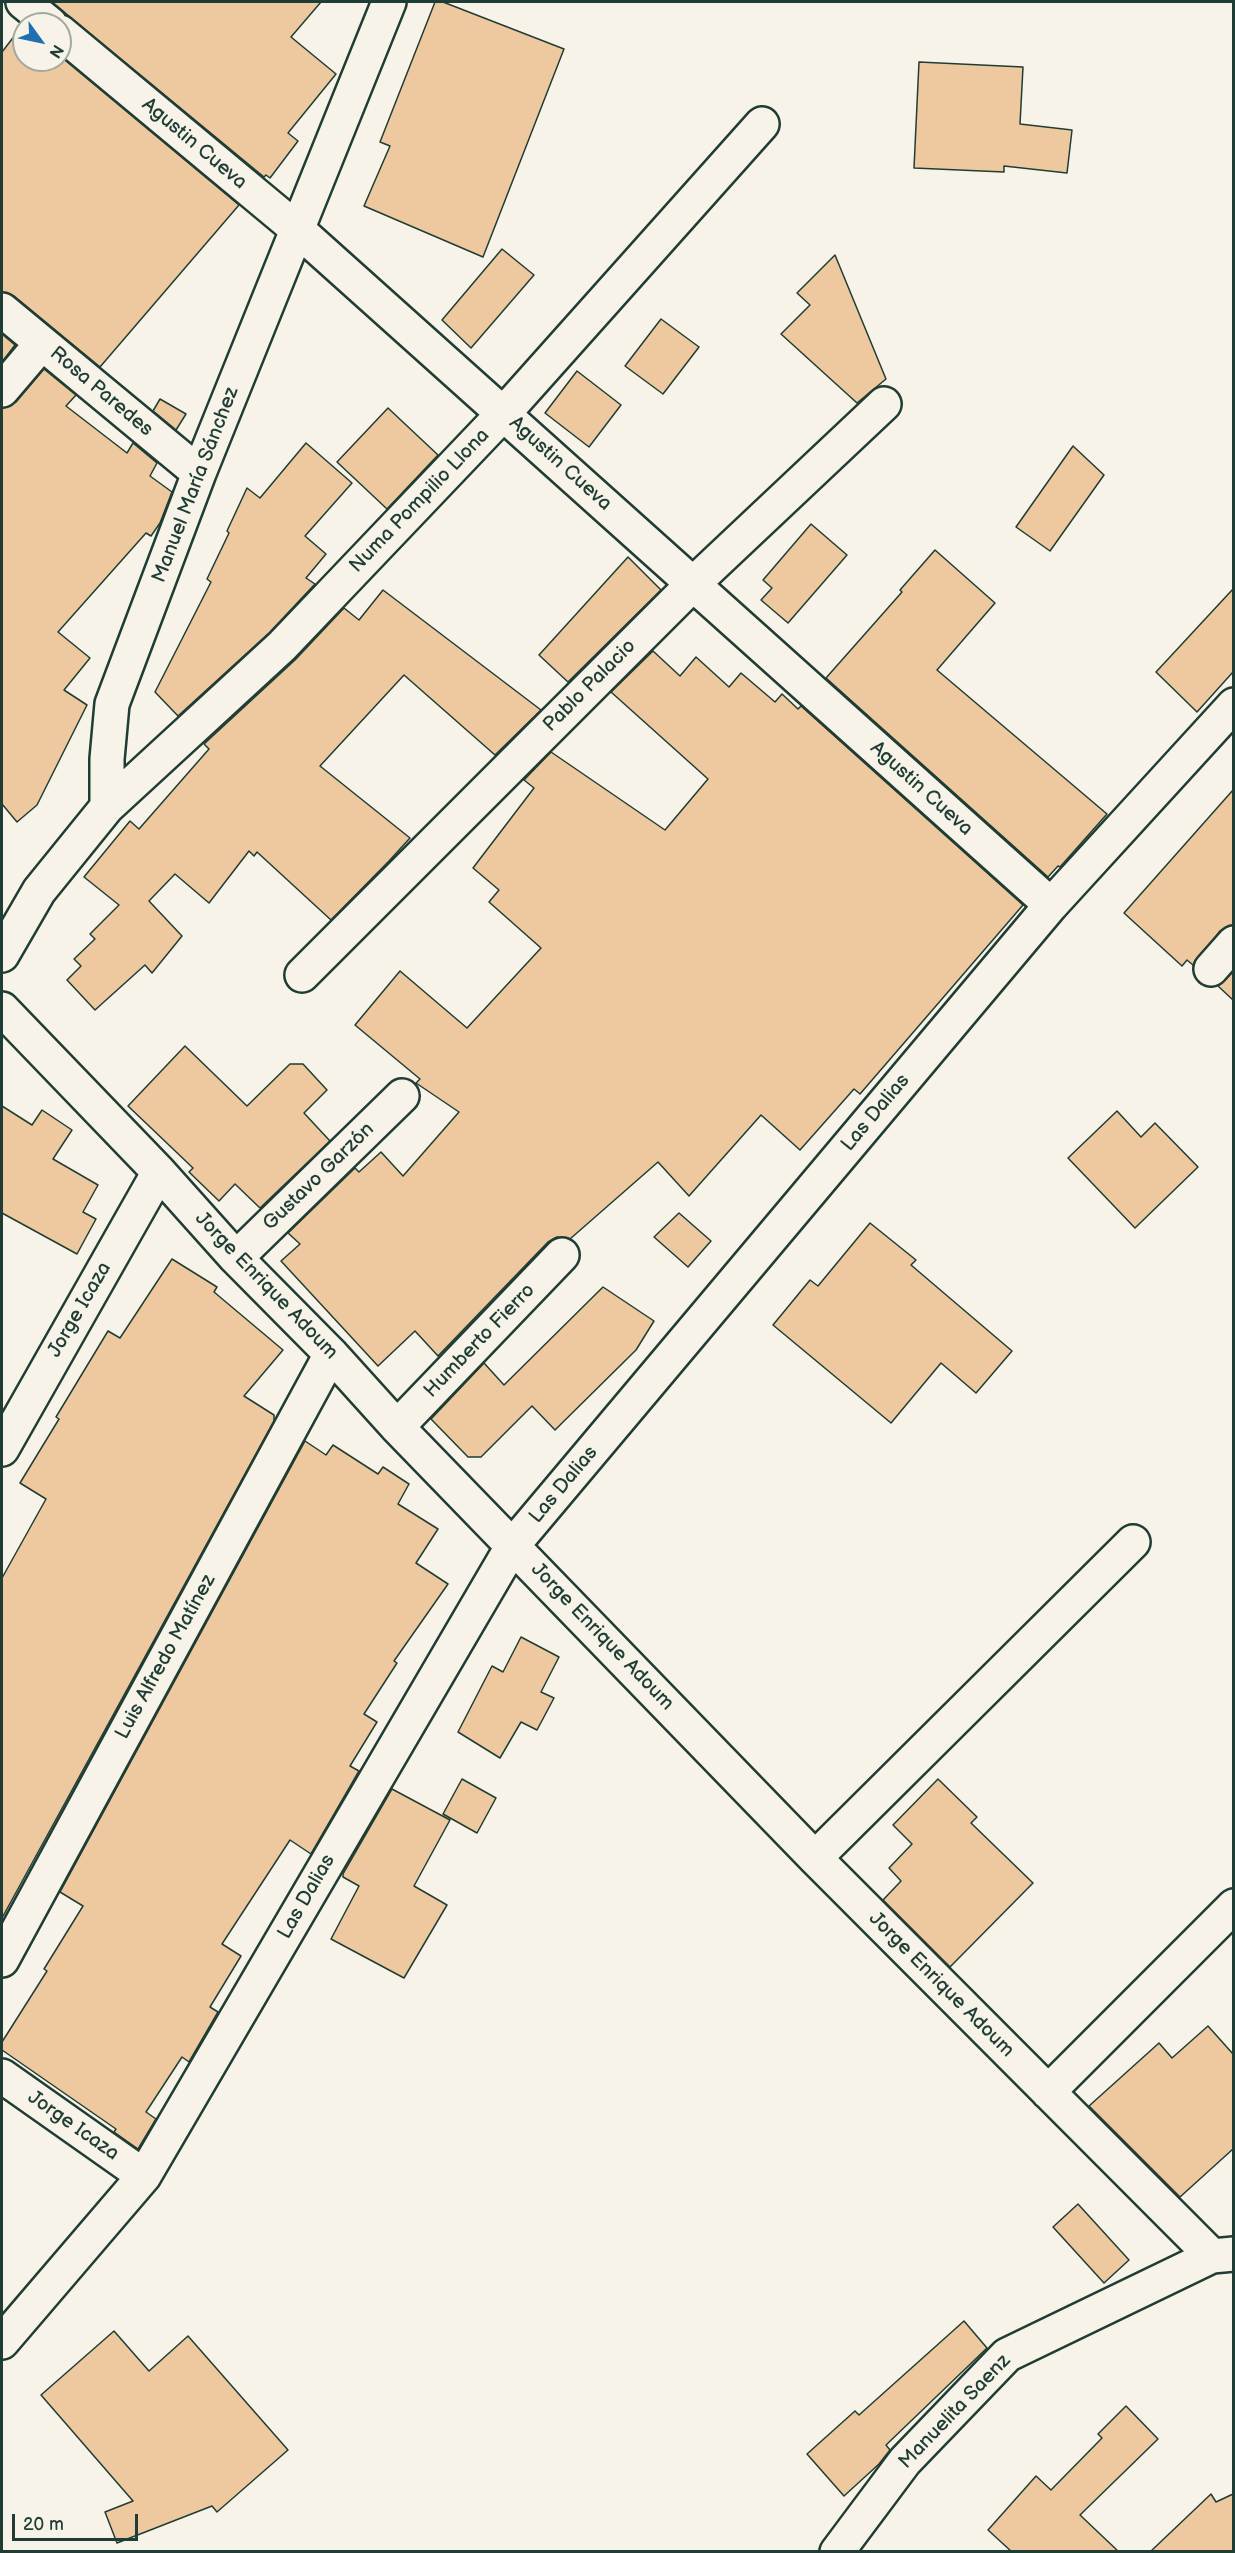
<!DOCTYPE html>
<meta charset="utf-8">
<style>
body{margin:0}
#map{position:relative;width:1235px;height:2553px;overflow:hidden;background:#f7f3e8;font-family:"Balsamiq Sans",sans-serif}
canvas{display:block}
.frame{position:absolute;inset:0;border:3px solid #1f3d34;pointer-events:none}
.north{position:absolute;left:12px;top:12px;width:60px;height:60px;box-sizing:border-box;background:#f7f3e8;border:2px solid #a1aaa0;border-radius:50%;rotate:123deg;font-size:16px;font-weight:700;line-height:24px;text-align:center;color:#1f3d34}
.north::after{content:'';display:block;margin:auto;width:21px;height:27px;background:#1f6fb2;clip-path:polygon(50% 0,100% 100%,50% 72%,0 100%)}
.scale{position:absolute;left:12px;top:2514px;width:126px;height:27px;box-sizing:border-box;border:3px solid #1f3d34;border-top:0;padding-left:8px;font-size:18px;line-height:21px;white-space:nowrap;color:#1f3d34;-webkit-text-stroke:4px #f7f3e8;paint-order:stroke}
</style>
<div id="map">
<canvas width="1235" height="2553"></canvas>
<div class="frame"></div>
<div class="north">N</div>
<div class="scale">20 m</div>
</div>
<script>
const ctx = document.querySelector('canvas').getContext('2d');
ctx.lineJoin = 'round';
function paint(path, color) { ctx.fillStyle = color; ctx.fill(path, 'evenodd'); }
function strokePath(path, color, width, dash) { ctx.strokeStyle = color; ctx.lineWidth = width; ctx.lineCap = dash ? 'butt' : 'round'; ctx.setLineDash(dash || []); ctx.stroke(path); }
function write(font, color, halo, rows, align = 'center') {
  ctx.font = font + ' "Balsamiq Sans",sans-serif'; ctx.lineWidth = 5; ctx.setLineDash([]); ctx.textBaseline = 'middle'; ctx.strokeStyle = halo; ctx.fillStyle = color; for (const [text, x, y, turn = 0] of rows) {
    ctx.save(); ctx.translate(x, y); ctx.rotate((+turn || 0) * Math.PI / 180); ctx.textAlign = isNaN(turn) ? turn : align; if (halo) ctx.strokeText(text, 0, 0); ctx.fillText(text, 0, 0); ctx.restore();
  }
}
const building = new Path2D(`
 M 52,2 L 321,2 L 291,37 L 336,74 L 288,133 L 298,141 L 270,178 L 266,175 L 264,177 Z
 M 435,2 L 443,2 L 564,49 L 483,257 L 364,206 L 390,146 L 380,142 Z
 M 22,26 L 24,60 L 60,60 L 60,56 L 239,205 L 100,367 L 14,296 L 2,292 L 2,52 Z
 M 919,62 L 1023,67 L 1020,124 L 1072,130 L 1067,173 L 1004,166 L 1004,172 L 914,168 Z
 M 502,249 L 534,275 L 471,348 L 442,320 Z
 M 835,255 L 886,379 L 857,403 L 781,334 L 810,305 L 797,293 Z
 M 661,319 L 699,347 L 663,394 L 625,366 Z
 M 2,334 L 15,345 L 2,362 Z
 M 44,369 L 76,395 L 66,406 L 127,453 L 133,443 L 157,463 L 150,476 L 172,492 L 160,523 L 151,536 L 146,533 L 58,632 L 90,658 L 64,690 L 87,705 L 37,805 L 17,822 L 2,804 L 2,408 L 16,402 Z
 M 577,371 L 621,405 L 589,447 L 545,413 Z
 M 160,399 L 186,414 L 176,430 L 153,411 Z
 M 388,408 L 438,455 L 387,509 L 337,462 Z
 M 306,443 L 352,483 L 305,536 L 326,554 L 306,578 L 315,584 L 269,633 L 178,716 L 155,692 L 211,582 L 207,579 L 229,533 L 227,531 L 247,488 L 260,498 Z
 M 1073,446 L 1104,475 L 1050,551 L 1016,527 Z
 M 811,524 L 847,555 L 788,623 L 761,600 L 772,588 L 763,580 Z
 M 935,550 L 995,603 L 937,670 L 1107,814 L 1060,867 L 1058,866 L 1048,877 L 826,678 L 902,592 L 900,590 Z
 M 628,557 L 661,590 L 568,682 L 539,655 Z
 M 1233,589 L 1233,672 L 1197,712 L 1156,672 Z
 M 383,590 L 541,710 L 495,755 L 404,675 L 320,766 L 410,838 L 389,861 L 331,920 L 257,852 L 254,856 L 249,851 L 209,903 L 175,874 L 149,901 L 182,936 L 152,973 L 145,965 L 95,1010 L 67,980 L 81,966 L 74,959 L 95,939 L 90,934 L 119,905 L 84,877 L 130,821 L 139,829 L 209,749 L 204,744 L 295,660 L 344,608 L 359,620 Z
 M 653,651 L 680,676 L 696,657 L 729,687 L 741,673 L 775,702 L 782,694 L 798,709 L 801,706 L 1023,905 L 860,1094 L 854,1089 L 800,1150 L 761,1115 L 689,1196 L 658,1162 L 570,1239 L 557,1237 L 548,1242 L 438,1356 L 415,1331 L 378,1366 L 281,1261 L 300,1244 L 288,1233 L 355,1168 L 359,1172 L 381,1152 L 403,1176 L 459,1112 L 416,1083 L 420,1079 L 355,1025 L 400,971 L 467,1028 L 541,948 L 489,902 L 499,890 L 473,868 L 534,788 L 524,780 L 551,752 L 665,830 L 708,779 L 611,692 Z
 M 1233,790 L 1233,925 L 1220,931 L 1193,965 L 1187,960 L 1182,966 L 1124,913 Z
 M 1233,972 L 1233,1000 L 1218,986 Z
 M 185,1046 L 247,1106 L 290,1064 L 303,1064 L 327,1090 L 304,1113 L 330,1141 L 260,1208 L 235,1184 L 219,1201 L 189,1172 L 193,1168 L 128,1106 Z
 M 2,1106 L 32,1125 L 42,1110 L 72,1130 L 53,1159 L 98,1185 L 83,1212 L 96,1219 L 77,1254 L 2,1213 Z
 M 1117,1111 L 1141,1137 L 1155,1123 L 1198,1167 L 1135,1228 L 1068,1158 Z
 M 679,1213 L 711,1241 L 688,1267 L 654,1237 Z
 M 870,1223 L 916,1260 L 911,1265 L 1012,1351 L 976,1393 L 941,1363 L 891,1423 L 773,1325 L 810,1280 L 818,1286 Z
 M 172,1259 L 217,1287 L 214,1292 L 283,1350 L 244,1396 L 274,1415 L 274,1421 L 2,1918 L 2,1578 L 46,1499 L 20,1483 L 59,1419 L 56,1417 L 108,1331 L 120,1338 Z
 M 603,1287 L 654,1321 L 636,1350 L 555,1430 L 532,1406 L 481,1457 L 468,1457 L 431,1419 L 484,1363 L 504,1385 Z
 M 305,1441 L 326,1455 L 333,1445 L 378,1474 L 383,1467 L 409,1484 L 398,1504 L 438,1529 L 416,1563 L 448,1584 L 394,1661 L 397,1663 L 364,1714 L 377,1722 L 350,1766 L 359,1771 L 311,1854 L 290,1840 L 222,1944 L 241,1956 L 210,2007 L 218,2012 L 189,2062 L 182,2057 L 146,2112 L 156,2119 L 138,2149 L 114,2132 L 116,2129 L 2,2050 L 2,2042 L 47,1971 L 44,1969 L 83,1906 L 60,1892 Z
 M 521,1637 L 559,1657 L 541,1692 L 554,1698 L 537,1730 L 521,1722 L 500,1758 L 458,1732 L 492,1666 L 503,1672 Z
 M 462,1779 L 496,1798 L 477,1833 L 443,1814 Z
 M 938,1779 L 977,1817 L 971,1823 L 1033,1883 L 950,1967 L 883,1900 L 901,1881 L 889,1868 L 912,1844 L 893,1825 Z
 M 392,1789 L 450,1820 L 414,1886 L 447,1905 L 404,1978 L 331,1939 L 359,1886 L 343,1877 L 343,1874 Z
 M 1208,2026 L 1233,2054 L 1233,2149 L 1180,2197 L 1089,2106 L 1159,2043 L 1172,2058 Z
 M 1078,2204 L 1129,2260 L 1104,2283 L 1053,2227 Z
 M 964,2321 L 987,2348 L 886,2445 L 890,2450 L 879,2464 L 844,2496 L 807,2454 L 855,2411 L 859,2415 Z
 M 114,2331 L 149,2371 L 188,2336 L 288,2450 L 217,2512 L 212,2506 L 117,2543 L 105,2512 L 133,2501 L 41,2395 Z
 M 1126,2406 L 1158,2439 L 1080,2515 L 1119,2552 L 1012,2552 L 988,2530 L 1036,2476 L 1051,2490 L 1102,2438 L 1098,2434 Z
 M 1211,2494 L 1216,2502 L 1233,2494 L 1233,2552 L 1150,2552 Z`);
paint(building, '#eec89e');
strokePath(building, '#1f3d34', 1.5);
const minor = new Path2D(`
 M 23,2 L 50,24
 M 60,32 L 298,230 L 1051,905
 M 2,310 L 199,473
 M 2,390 L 42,343
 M 107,807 L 282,646 L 504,413 L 762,124
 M 2,955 L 39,891 L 107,807 L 107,759 L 112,704 L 199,473 L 389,2
 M 1211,969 L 1234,943
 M 302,975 L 693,584 L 884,404
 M 2,1009 L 159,1172 L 236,1258 L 331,1354 L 397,1427 L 815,1858 L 1212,2256
 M 236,1258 L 402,1096
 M 397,1427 L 562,1255
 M 2,1449 L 159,1172
 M 815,1858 L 1133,1542
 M 2,1960 L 331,1354
 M 2,2076 L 144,2176
 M 1048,2092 L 1234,1906
 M 2,2342 L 144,2176 L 513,1545 L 1051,905 L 1234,705`);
const tertiary = new Path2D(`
 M 837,2552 L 905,2461 L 1007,2355 L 1212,2256 L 1234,2254`);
strokePath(minor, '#1f3d34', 38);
strokePath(tertiary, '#1f3d34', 38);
strokePath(minor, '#f7f3e8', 33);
strokePath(tertiary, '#f7f3e8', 33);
write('20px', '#1f3d34', '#f7f3e8', [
 ["Agustin Cueva",194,144,40],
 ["Rosa Paredes",101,392,40],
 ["Agustin Cueva",560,464,42],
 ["Manuel María Sánchez",196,485,-69],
 ["Numa Pompilio Llona",420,501,-46],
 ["Pablo Palacio",590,686,-45],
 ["Agustin Cueva",921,789,42],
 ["Las Dalias",876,1113,-50],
 ["Gustavo Garzón",319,1177,-44],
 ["Jorge Enrique Adoum",266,1286,46],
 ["Jorge Icaza",80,1310,-60],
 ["Humberto Fierro",480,1341,-46],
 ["Las Dalias",564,1485,-50],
 ["Jorge Enrique Adoum",602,1637,46],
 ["Luis Alfredo Matínez",166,1657,-61],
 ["Las Dalias",307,1897,-60],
 ["Jorge Enrique Adoum",941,1985,45],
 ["Jorge Icaza",73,2126,35],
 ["Manuelita Saenz",955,2412,-46]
]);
</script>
